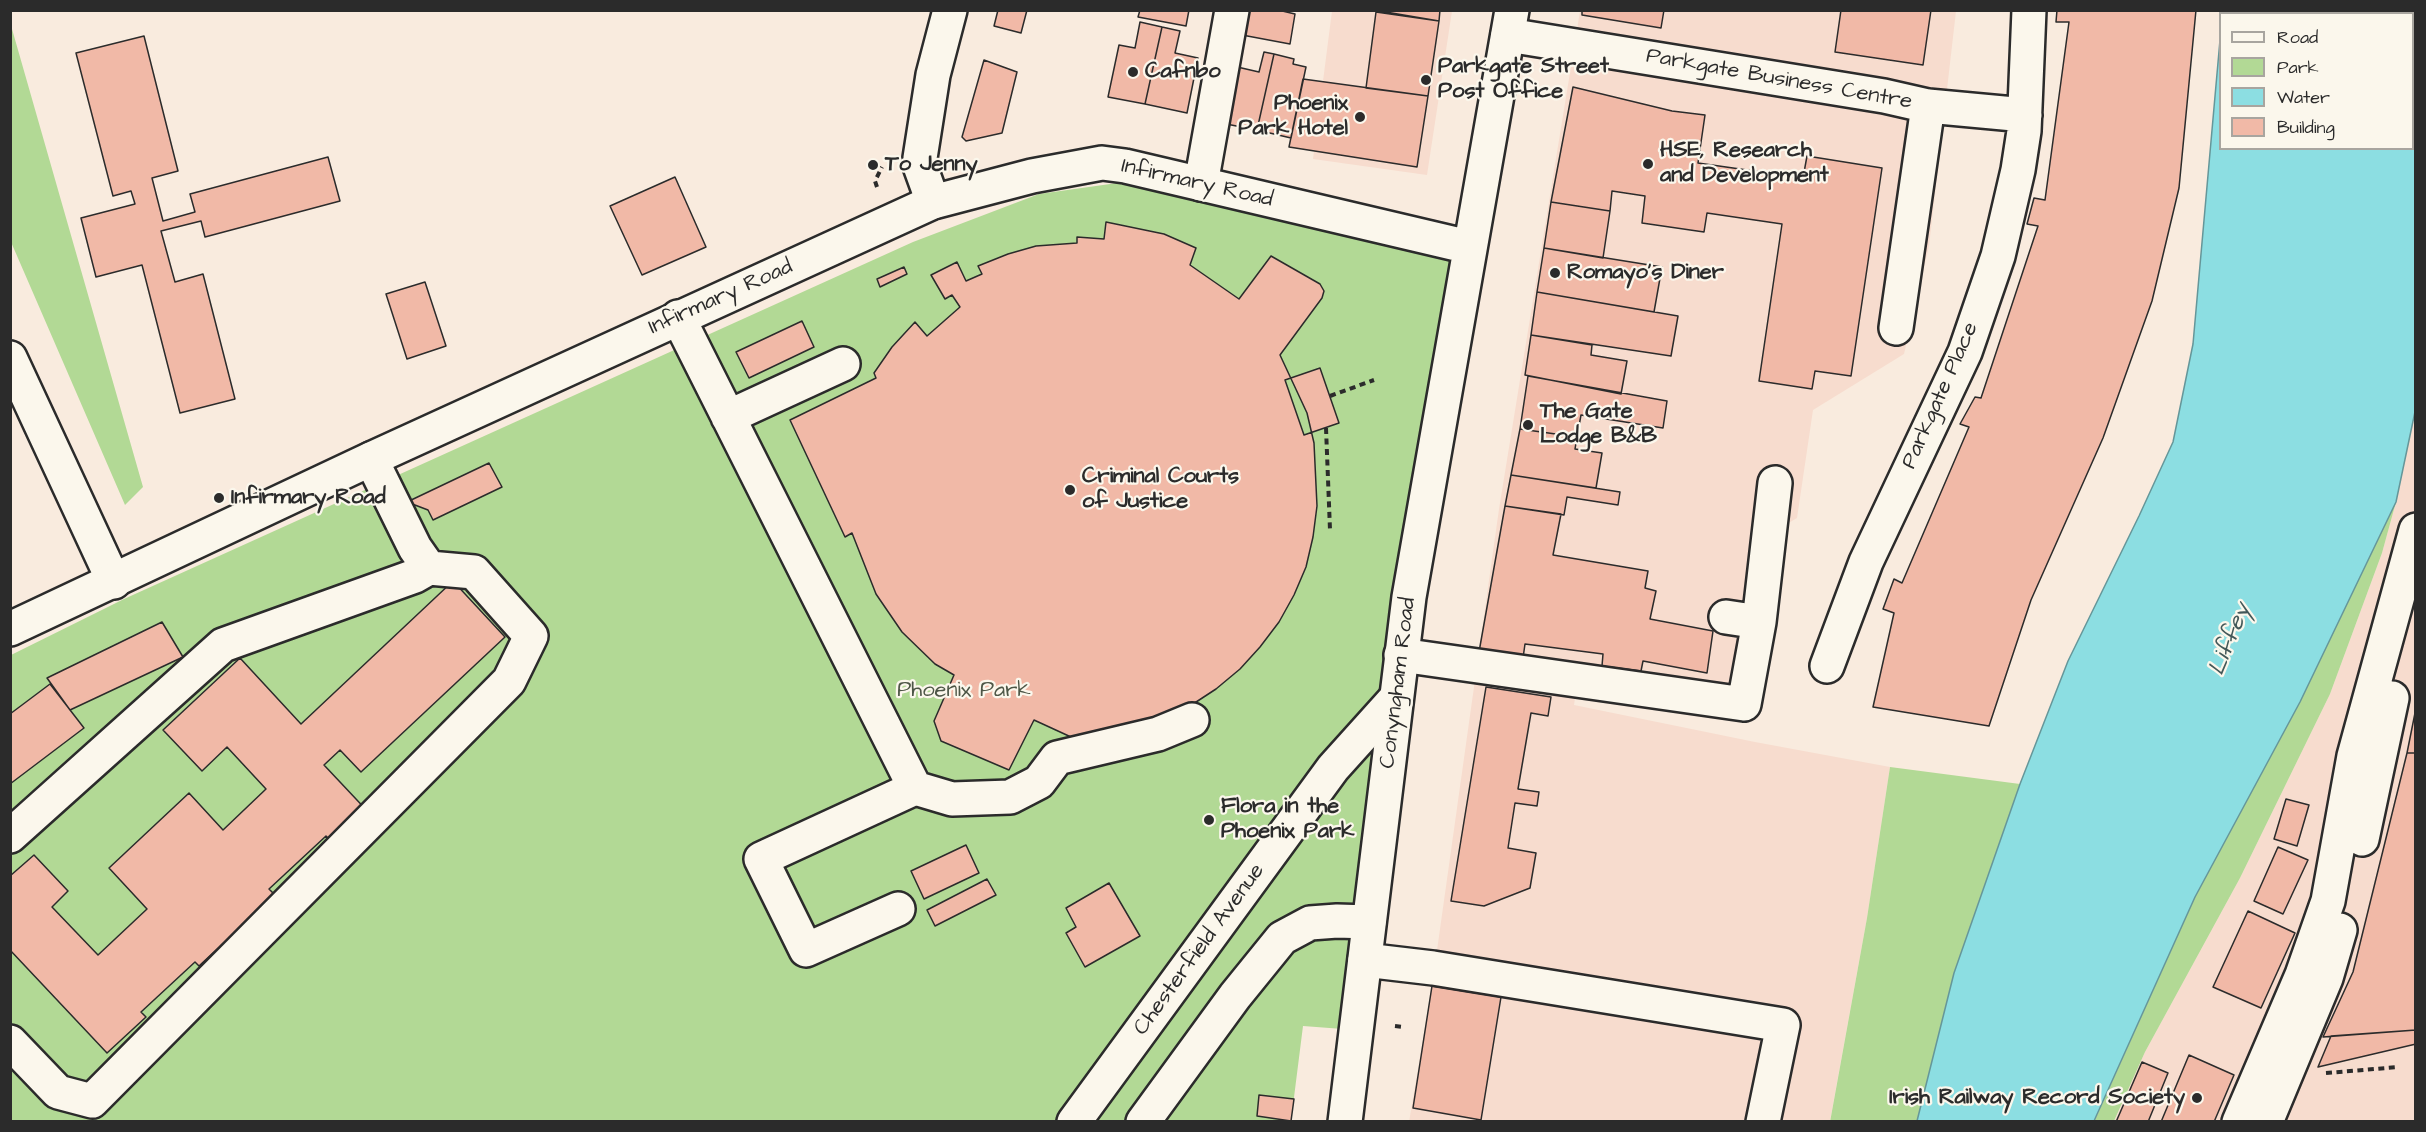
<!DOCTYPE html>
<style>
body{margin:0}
#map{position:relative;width:2426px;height:1132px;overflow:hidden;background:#f9ebde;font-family:"Architects Daughter",sans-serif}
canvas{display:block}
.frame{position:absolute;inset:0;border:12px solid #2b2b2b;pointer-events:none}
.legend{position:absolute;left:2219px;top:12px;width:195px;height:138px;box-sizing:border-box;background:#fbf7ec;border:2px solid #a8a59f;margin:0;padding:8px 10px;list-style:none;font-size:18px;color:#2b2b2b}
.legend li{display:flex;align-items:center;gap:12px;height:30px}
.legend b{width:30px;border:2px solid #a8a59f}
</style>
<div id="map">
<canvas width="2426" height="1132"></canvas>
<div class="frame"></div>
<ul class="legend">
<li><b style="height:8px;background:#fbf7ec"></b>Road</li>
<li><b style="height:16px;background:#b2d995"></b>Park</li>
<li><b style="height:16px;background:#8cdee2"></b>Water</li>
<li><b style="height:16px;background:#f1b9a7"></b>Building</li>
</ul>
</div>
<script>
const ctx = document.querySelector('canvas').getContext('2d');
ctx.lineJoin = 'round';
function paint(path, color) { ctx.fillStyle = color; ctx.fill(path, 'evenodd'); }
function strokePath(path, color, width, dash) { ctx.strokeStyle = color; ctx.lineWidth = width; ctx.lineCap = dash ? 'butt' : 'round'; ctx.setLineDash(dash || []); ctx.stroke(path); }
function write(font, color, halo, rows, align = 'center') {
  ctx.font = font + ' "Architects Daughter",sans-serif'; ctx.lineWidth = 4.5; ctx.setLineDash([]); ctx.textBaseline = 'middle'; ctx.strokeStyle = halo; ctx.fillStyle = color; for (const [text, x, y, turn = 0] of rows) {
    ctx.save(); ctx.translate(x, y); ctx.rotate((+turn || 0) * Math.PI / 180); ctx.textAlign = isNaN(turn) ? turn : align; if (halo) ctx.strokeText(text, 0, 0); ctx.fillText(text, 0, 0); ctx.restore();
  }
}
paint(new Path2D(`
 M 1332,11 L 1452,11 L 1427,175 L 1313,159 Z
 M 1580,11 L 1956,11 L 1929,246 L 1904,354 L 1813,410 L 1797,518 L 1758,541 L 1734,680 L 1718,692 L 1580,665 L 1574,705 L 1755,742 L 1890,767 L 1867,918 L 1830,1121 L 1409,1122 L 1432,986 L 1499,509 Z
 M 2415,407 L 2415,1121 L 2114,1122 L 2145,1052 L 2240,878 L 2330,694 L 2382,553 L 2396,502 Z`), '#f7dcce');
paint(new Path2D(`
 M 10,22 L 143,487 L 125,505 L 11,242 Z
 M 1167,176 L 1469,247 L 1356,1030 L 1303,1026 L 1291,1121 L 11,1122 L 11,655 L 124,599 L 913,242 L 1039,194 Z
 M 2396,502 L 2382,553 L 2330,694 L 2240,878 L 2145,1052 L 2114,1121 L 2094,1122 L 2195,897 L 2300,702 Z
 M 1890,767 L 2020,784 L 1954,973 L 1917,1121 L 1830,1122 L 1867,918 Z`), '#b2d995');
const water = new Path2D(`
 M 2223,11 L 2415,11 L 2416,407 L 2396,502 L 2300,702 L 2195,897 L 2094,1121 L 1917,1121 L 1954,973 L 2020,784 L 2068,661 L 2139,516 L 2173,442 L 2193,344 L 2220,40 L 2220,148 L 2412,148 L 2412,14 L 2223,13 Z`);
paint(water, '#8cdee2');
strokePath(water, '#659699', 1.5);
const building = new Path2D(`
 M 998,10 L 1027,10 L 1021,33 L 994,26 Z
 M 1140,10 L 1189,10 L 1186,26 L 1138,17 Z
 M 1247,10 L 1278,10 L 1295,14 L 1290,44 L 1242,35 Z
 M 1374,10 L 1440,10 L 1439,21 Z
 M 1582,10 L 1664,10 L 1661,28 L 1582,15 Z
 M 1841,10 L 1931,10 L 1923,65 L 1835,52 Z
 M 2057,10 L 2196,10 L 2179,188 L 2152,301 L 2103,438 L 2031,600 L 1989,726 L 1873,707 L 1894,613 L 1883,609 L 1894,579 L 1902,583 L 1969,427 L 1960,424 L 1975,397 L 1981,398 L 2038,226 L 2027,224 L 2034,198 L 2045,200 L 2069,22 L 2056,22 Z
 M 1376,12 L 1439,21 L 1428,96 L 1366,88 Z
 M 1140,22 L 1162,27 L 1145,104 L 1108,97 L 1119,45 L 1135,48 Z
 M 1162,27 L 1180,31 L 1175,53 L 1198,58 L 1187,113 L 1145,104 Z
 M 144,36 L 178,171 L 152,178 L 163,221 L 195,212 L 190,194 L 328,157 L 340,201 L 205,237 L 201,221 L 161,231 L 175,282 L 203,274 L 235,399 L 180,413 L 142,265 L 96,277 L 81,218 L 135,204 L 131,191 L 113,196 L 76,53 Z
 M 1264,52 L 1274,54 L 1257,130 L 1221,123 L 1233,66 L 1259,72 Z
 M 1274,54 L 1294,59 L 1293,64 L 1306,67 L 1291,138 L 1257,130 Z
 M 984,60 L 1017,72 L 1002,133 L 966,141 L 962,137 Z
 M 1303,79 L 1428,96 L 1417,167 L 1289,147 Z
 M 1573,87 L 1672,111 L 1705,115 L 1698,163 L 1803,178 L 1807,156 L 1882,168 L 1851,376 L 1815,371 L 1812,389 L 1759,381 L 1782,224 L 1707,213 L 1704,232 L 1642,223 L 1645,196 L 1612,191 L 1610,211 L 1551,202 Z
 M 675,177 L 706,247 L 642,275 L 610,206 Z
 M 1551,202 L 1610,211 L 1603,258 L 1544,248 Z
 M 1106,222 L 1164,234 L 1196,248 L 1190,265 L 1239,299 L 1271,256 L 1320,284 L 1324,291 L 1322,298 L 1280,355 L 1307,413 L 1314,443 L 1317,506 L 1313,537 L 1306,567 L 1294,595 L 1279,622 L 1260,647 L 1240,669 L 1216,689 L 1190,706 L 1132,728 L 1102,735 L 1071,737 L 1034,720 L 1009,770 L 941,741 L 934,721 L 954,675 L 935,664 L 902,632 L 876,594 L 852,533 L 845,537 L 790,420 L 876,378 L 874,373 L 892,347 L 915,322 L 927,336 L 960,307 L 952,295 L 945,299 L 931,275 L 957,262 L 966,281 L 982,274 L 978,266 L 1008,254 L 1036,246 L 1077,243 L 1077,237 L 1104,239 Z
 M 1544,248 L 1662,267 L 1654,312 L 1537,292 Z
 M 904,267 L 907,274 L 880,287 L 877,279 Z
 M 425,282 L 446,346 L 407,359 L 386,294 Z
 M 1537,292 L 1678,316 L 1671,356 L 1531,335 Z
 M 802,321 L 814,347 L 749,378 L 736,352 Z
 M 1531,335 L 1592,345 L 1591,355 L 1627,361 L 1621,394 L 1525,375 Z
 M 1320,368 L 1339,423 L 1304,435 L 1285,380 Z
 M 1528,376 L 1667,401 L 1663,428 L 1581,415 L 1577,437 L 1520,429 Z
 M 1520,429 L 1577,437 L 1575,449 L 1602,453 L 1596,488 L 1511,475 Z
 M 489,463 L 502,487 L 433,520 L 428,510 L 407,502 Z
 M 1511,475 L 1620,492 L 1618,505 L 1567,497 L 1564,515 L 1505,506 Z
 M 1505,506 L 1561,514 L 1553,555 L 1648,571 L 1645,588 L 1656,591 L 1650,619 L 1713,631 L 1707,673 L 1643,661 L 1641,671 L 1602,666 L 1603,654 L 1525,644 L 1523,658 L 1479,652 Z
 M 453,581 L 505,637 L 361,772 L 340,750 L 324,765 L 372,816 L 338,848 L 326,836 L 269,889 L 275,895 L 199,966 L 195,962 L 141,1012 L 146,1017 L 107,1053 L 10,950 L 10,876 L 34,855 L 68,891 L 52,907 L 98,955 L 147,909 L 109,868 L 189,793 L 223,830 L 266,789 L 227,747 L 202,771 L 163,730 L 240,658 L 301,724 Z
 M 162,622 L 183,657 L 70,710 L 47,678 Z
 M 50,684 L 84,728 L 10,784 L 10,714 Z
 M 1486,687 L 1551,697 L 1548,716 L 1531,713 L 1518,789 L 1539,792 L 1537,806 L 1515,803 L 1508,848 L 1536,853 L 1530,888 L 1484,906 L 1451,901 Z
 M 2416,708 L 2416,753 L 2407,753 Z
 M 2407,753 L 2416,753 L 2416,1030 L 2323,1037 L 2353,972 Z
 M 2286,799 L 2309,805 L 2297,846 L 2274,839 Z
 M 966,845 L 979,873 L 924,899 L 911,871 Z
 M 2278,847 L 2308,860 L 2283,914 L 2254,901 Z
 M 987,879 L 996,895 L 935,926 L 927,910 Z
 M 1109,883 L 1140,936 L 1085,967 L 1066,933 L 1076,927 L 1066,908 Z
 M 2248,911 L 2295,933 L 2261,1008 L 2213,987 Z
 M 1432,986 L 1501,997 L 1481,1120 L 1413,1108 Z
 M 2416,1030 L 2416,1044 L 2318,1067 L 2331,1036 Z
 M 2189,1055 L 2234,1075 L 2214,1122 L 2161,1122 Z
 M 2142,1062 L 2168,1073 L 2148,1122 L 2116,1122 Z
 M 1259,1095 L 1294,1099 L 1291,1121 L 1257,1116 Z`);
paint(building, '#f1b9a7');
strokePath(building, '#2b2b2b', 1.5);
const minor = new Path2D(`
 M 1508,35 L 1884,96 L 1928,106 L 2025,115
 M 1201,184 L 1232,10
 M 933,202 L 920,166 L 920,158 L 933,75 L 950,10
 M 678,317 L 915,788 L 761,859 L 806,950 L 898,909
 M 1896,328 L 1928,106
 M 10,358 L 114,582
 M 728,417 L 843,364
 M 371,459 L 415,548 L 429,568
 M 1726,617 L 1759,622
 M 1401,655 L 1744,704 L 1759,622 L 1775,483
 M 1827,666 L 1866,562 L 1965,352 L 1998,256 L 2018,170 L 2024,131 L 2029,10
 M 915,788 L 952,799 L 1010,797 L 1039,782 L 1057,758 L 1158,734 L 1192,720
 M 10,836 L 223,645 L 415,576 L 429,568 L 474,572 L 531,636 L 509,681 L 92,1101 L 58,1092 L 10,1042
 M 2362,839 L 2392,698
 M 1365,960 L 1433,968 L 1783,1025 L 1763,1122
 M 1074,1122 L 1333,768 L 1396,698
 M 1143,1122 L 1235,996 L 1282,938 L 1310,923 L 1337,921 L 1369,922
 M 2239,1122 L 2302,975 L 2328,901 L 2354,756 L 2416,530
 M 2266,1122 L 2326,978 L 2340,930`);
const major = new Path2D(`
 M 10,629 L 371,459 L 933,202 L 1032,176 L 1102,163 L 1125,166 L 1469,247
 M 1345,1122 L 1409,597 L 1512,10`);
strokePath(minor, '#2b2b2b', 38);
strokePath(major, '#2b2b2b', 38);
strokePath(new Path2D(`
 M 877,187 L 875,181 L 882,167
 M 1330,396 L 1374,380
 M 1326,428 L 1330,530
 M 1395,1026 L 1404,1027
 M 2326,1073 L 2399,1067`), '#2b2b2b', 4, [6, 4.5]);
strokePath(minor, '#fbf7ec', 33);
strokePath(major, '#fbf7ec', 33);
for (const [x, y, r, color] of [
 [1133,72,6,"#2b2b2b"],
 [1426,80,6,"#2b2b2b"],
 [1360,117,6,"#2b2b2b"],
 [1648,164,6,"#2b2b2b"],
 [873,165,6,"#2b2b2b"],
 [1555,273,6,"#2b2b2b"],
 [1528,425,6,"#2b2b2b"],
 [1070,490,6,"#2b2b2b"],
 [219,498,6,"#2b2b2b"],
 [1209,820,6,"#2b2b2b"],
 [2197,1098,6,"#2b2b2b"]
]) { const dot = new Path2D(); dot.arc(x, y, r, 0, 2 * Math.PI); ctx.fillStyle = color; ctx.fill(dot); strokePath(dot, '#fbf7ec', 2); }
write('bold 22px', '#2b2b2b', '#fbf7ec', [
 ["Parkgate Street",1438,67],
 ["Post Office",1438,92],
 ["Cafnbo",1145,72],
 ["Phoenix",1348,104,"right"],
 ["Park Hotel",1348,129,"right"],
 ["HSE, Research",1660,151],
 ["and Development",1660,176],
 ["To Jenny",885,165],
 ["Romayo's Diner",1567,273],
 ["The Gate",1540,412],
 ["Lodge B&B",1540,437],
 ["Criminal Courts",1082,477],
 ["of Justice",1082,502],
 ["Infirmary Road",231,498],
 ["Flora in the",1221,807],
 ["Phoenix Park",1221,832],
 ["Irish Railway Record Society",2185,1098,"right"]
], 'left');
write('22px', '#2b2b2b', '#fbf7ec', [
 ["Parkgate Business Centre",1779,80,10],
 ["Infirmary Road",1197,184,13],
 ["Infirmary Road",721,298,-24],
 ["Parkgate Place",1941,396,-66],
 ["Conyngham Road",1399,683,-83],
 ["Chesterfield Avenue",1200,950,-54]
]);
write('22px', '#4d5646', '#fbf7ec', [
 ["Phoenix Park",964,691]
]);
write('italic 24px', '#435859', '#fbf7ec', [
 ["Liffey",2231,640,-68]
]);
</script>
